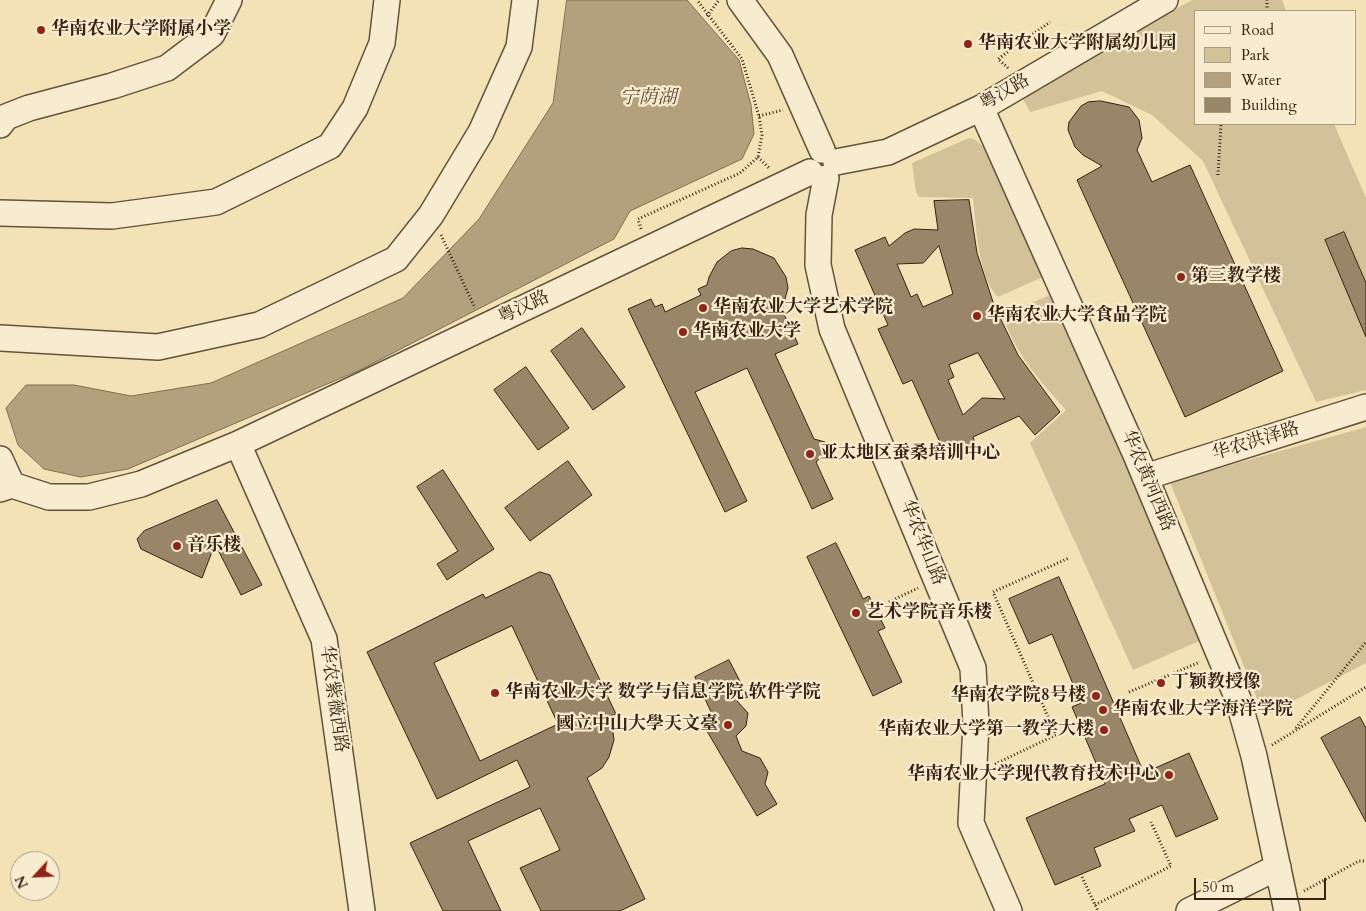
<!DOCTYPE html>
<meta charset="utf-8">
<style>
body{margin:0}
#map{position:relative;width:1366px;height:911px;overflow:hidden;background:#f3e2b5;font-family:Cardo,serif}
canvas{display:block}
.legend{position:absolute;left:1194px;top:10px;width:162px;height:115px;box-sizing:border-box;background:#f7eccf;border:1px solid #aa9b84;margin:0;padding:6px 9px;list-style:none;font-size:15px;color:#372214}
.legend li{display:flex;align-items:center;gap:10px;height:25px}
.legend b{width:25px;border:1px solid #aa9b84}
.north{position:absolute;left:10px;top:851px;width:50px;height:50px;box-sizing:border-box;background:#f7eccf;border:1px solid #aa9b84;border-radius:50%;rotate:245deg;font-size:14px;font-weight:700;line-height:20px;text-align:center;color:#372214}
.north::after{content:'';display:block;margin:auto;width:18px;height:22px;background:#8f2418;clip-path:polygon(50% 0,100% 100%,50% 72%,0 100%)}
.scale{position:absolute;left:1194px;top:878px;width:132px;height:22px;box-sizing:border-box;border:2px solid #372214;border-top:0;padding-left:6px;font-size:15px;line-height:18px;white-space:nowrap;color:#372214;-webkit-text-stroke:4px #f7eccf;paint-order:stroke}
</style>
<div id="map">
<canvas width="1366" height="911"></canvas>
<ul class="legend">
<li><b style="height:6px;background:#f7eccf"></b>Road</li>
<li><b style="height:14px;background:#d3c19a"></b>Park</li>
<li><b style="height:14px;background:#b3a17e"></b>Water</li>
<li><b style="height:14px;background:#998668"></b>Building</li>
</ul>
<div class="north">N</div>
<div class="scale">50 m</div>
</div>
<script>
const ctx = document.querySelector('canvas').getContext('2d');
ctx.lineJoin = 'round';
function paint(path, color) { ctx.fillStyle = color; ctx.fill(path, 'evenodd'); }
function strokePath(path, color, width, dash) { ctx.strokeStyle = color; ctx.lineWidth = width; ctx.lineCap = dash ? 'butt' : 'round'; ctx.setLineDash(dash || []); ctx.stroke(path); }
function write(font, color, halo, rows, align = 'center') {
  ctx.font = font + ' Cardo,"Noto Serif SC",serif'; ctx.lineWidth = 4.5; ctx.setLineDash([]); ctx.textBaseline = 'middle'; ctx.strokeStyle = halo; ctx.fillStyle = color; for (const [text, x, y, turn = 0] of rows) {
    ctx.save(); ctx.translate(x, y); ctx.rotate((+turn || 0) * Math.PI / 180); ctx.textAlign = isNaN(turn) ? turn : align; if (halo) ctx.strokeText(text, 0, 0); ctx.fillText(text, 0, 0); ctx.restore();
  }
}
paint(new Path2D(`
 M 1192,0 L 1282,0 L 1286,11 L 1195,11 L 1195,124 L 1334,124 L 1366,198 L 1366,390 L 1316,402 L 1203,161 L 1152,115 L 1102,91 L 1030,112 L 1021,95 Z
 M 969,138 L 974,139 L 985,148 L 1045,276 L 998,297 C 978,278 976,224 973,198 L 919,197 L 916,192 L 912,163 Z
 M 1052,294 L 1206,638 L 1133,670 L 1030,443 L 1066,410 C 1042,383 1015,354 1004,318 L 1008,313 Z
 M 1366,427 L 1366,663 L 1264,716 L 1170,482 Z`), '#d3c19a');
const water = new Path2D(`
 M 567,0 L 687,0 L 739,60 L 751,105 L 754,134 L 742,159 L 630,211 L 614,239 L 360,370 L 128,469 L 81,477 L 44,469 L 18,445 L 6,408 L 26,385 L 74,385 L 131,396 L 211,383 L 403,298 L 479,219 L 553,103 Z`);
paint(water, '#b3a17e');
strokePath(water, '#816e54', 1);
const building = new Path2D(`
 M 1101,101 L 1129,107 L 1139,120 L 1142,138 L 1137,150 L 1152,182 L 1190,165 L 1283,371 L 1185,417 L 1077,180 L 1102,166 L 1083,155 L 1075,147 L 1068,130 L 1069,122 L 1081,106 L 1088,102 Z
 M 969,200 L 977,253 L 994,305 L 1018,355 L 1060,412 L 1035,435 L 1019,416 L 973,437 L 975,443 L 946,456 L 912,380 L 903,384 L 878,329 L 888,325 L 855,250 L 885,237 L 889,246 L 905,233 L 914,229 L 938,230 L 934,201 ZM 939,246 L 953,294 L 923,307 L 917,294 L 911,297 L 897,264 L 923,263 ZM 978,353 L 1005,399 L 982,398 L 963,415 L 948,380 L 954,377 L 949,365 Z
 M 1344,232 L 1366,283 L 1366,337 L 1325,240 Z
 M 742,248 L 753,249 L 774,258 L 786,277 L 788,288 L 782,310 L 798,344 L 775,354 L 814,439 L 825,442 L 825,454 L 816,462 L 833,499 L 812,509 L 747,368 L 695,392 L 747,501 L 725,512 L 628,309 L 651,299 L 655,307 L 662,304 L 665,312 L 701,295 L 698,289 L 707,285 L 709,277 L 717,262 L 731,251 Z
 M 582,328 L 625,387 L 593,410 L 551,351 Z
 M 526,367 L 569,428 L 538,450 L 494,390 Z
 M 568,461 L 592,495 L 530,541 L 505,508 Z
 M 443,470 L 494,549 L 447,580 L 437,564 L 458,551 L 417,487 Z
 M 217,500 L 262,585 L 241,595 L 215,544 L 202,578 L 141,549 L 137,539 L 144,531 Z
 M 836,543 L 863,599 L 869,596 L 885,628 L 878,631 L 902,682 L 873,696 L 807,557 Z
 M 540,572 L 550,575 L 616,714 L 611,716 L 614,740 L 609,757 L 602,768 L 587,778 L 645,899 L 620,911 L 541,911 L 520,868 L 560,850 L 540,808 L 468,841 L 501,911 L 443,911 L 410,843 L 530,787 L 517,760 L 437,799 L 367,652 L 483,594 L 485,598 ZM 512,626 L 558,724 L 480,761 L 434,663 Z
 M 1059,577 L 1144,773 L 1189,753 L 1218,819 L 1176,837 L 1162,805 L 1129,819 L 1135,831 L 1094,848 L 1101,866 L 1055,885 L 1026,818 L 1105,784 L 1072,707 L 1081,703 L 1052,634 L 1029,644 L 1009,599 Z
 M 729,660 L 748,697 L 737,701 L 748,713 L 746,726 L 736,736 L 742,751 L 760,758 L 768,772 L 765,784 L 777,804 L 757,816 L 701,721 L 712,714 L 695,677 Z
 M 1360,717 L 1366,728 L 1366,822 L 1321,738 Z`);
paint(building, '#998668');
strokePath(building, '#372214', 1);
const minor = new Path2D(`
 M 740,0 L 780,55 L 822,150
 M 981,108 L 1136,455 L 1238,699 L 1254,756 L 1287,911
 M 0,125 L 6,117 L 29,108 L 112,86 L 167,68 L 212,34 L 229,0
 M 836,162 L 888,152 L 981,108 L 1165,0
 M 826,178 L 819,215 L 818,265 L 832,329 L 973,668 L 976,724 L 971,823 L 1009,911
 M 0,213 L 112,216 L 216,202 L 330,146 L 355,108 L 382,43 L 387,0
 M 0,338 L 158,347 L 259,325 L 396,259 L 431,215 L 481,132 L 519,47 L 525,0
 M 238,444 L 324,639 L 362,911
 M 0,459 L 12,485
 M 1145,477 L 1366,407
 M 0,489 L 12,485 L 49,497 L 89,497 L 141,484 L 238,444 L 810,172
 M 1189,911 L 1278,867`);
strokePath(minor, '#66523c', 28);
strokePath(new Path2D(`
 M 1267,11 L 1267,0
 M 707,16 L 719,0
 M 1008,68 L 998,59 L 1050,22
 M 759,116 L 783,110
 M 758,157 L 770,169
 M 1218,175 L 1221,124
 M 641,229 L 638,219 L 740,173 L 758,157 L 762,135 L 759,116 L 742,59 L 697,0
 M 441,235 L 475,308
 M 889,602 L 918,588
 M 1129,692 L 1200,662
 M 1296,728 L 1366,642
 M 1272,745 L 1366,687
 M 995,764 L 1056,735 L 993,592 L 1069,558
 M 1082,877 L 1098,911
 M 1304,891 L 1359,861 L 1366,861
 M 1095,905 L 1171,866 L 1151,822`), '#372214', 3, [1, 2.5]);
strokePath(minor, '#f7eccf', 25);
for (const [x, y, r, color] of [
 [41,30,5,"#8f2418"],
 [968,44,5,"#8f2418"],
 [1181,277,5,"#8f2418"],
 [703,308,5,"#8f2418"],
 [977,316,5,"#8f2418"],
 [683,332,5,"#8f2418"],
 [810,454,5,"#8f2418"],
 [177,546,5,"#8f2418"],
 [856,613,5,"#8f2418"],
 [1161,683,5,"#8f2418"],
 [495,693,5,"#8f2418"],
 [1096,696,5,"#8f2418"],
 [1103,710,5,"#8f2418"],
 [728,725,5,"#8f2418"],
 [1104,730,5,"#8f2418"],
 [1169,775,5,"#8f2418"]
]) { const dot = new Path2D(); dot.arc(x, y, r, 0, 2 * Math.PI); ctx.fillStyle = color; ctx.fill(dot); strokePath(dot, '#f7eccf', 2); }
write('bold 18px', '#372214', '#f7eccf', [
 ["华南农业大学附属小学",51,30],
 ["华南农业大学附属幼儿园",978,44],
 ["第三教学楼",1191,277],
 ["华南农业大学艺术学院",713,308],
 ["华南农业大学食品学院",987,316],
 ["华南农业大学",693,332],
 ["亚太地区蚕桑培训中心",820,454],
 ["音乐楼",187,546],
 ["艺术学院音乐楼",866,613],
 ["丁颖教授像",1171,683],
 ["华南农业大学 数学与信息学院 软件学院",505,693],
 ["华南农学院8号楼",1086,696,"right"],
 ["华南农业大学海洋学院",1113,710],
 ["國立中山大學天文臺",718,725,"right"],
 ["华南农业大学第一教学大楼",1094,730,"right"],
 ["华南农业大学现代教育技术中心",1159,775,"right"]
], 'left');
write('18px', '#372214', '#f7eccf', [
 ["粤汉路",1005,93,-30],
 ["粤汉路",524,308,-25],
 ["华农洪泽路",1256,442,-17],
 ["华农黄河西路",1147,481,67],
 ["华农华山路",922,543,68],
 ["华农紫薇西路",333,699,82]
]);
write('italic 19px', '#624e39', '#f7eccf', [
 ["宁荫湖",648,99]
]);
</script>
